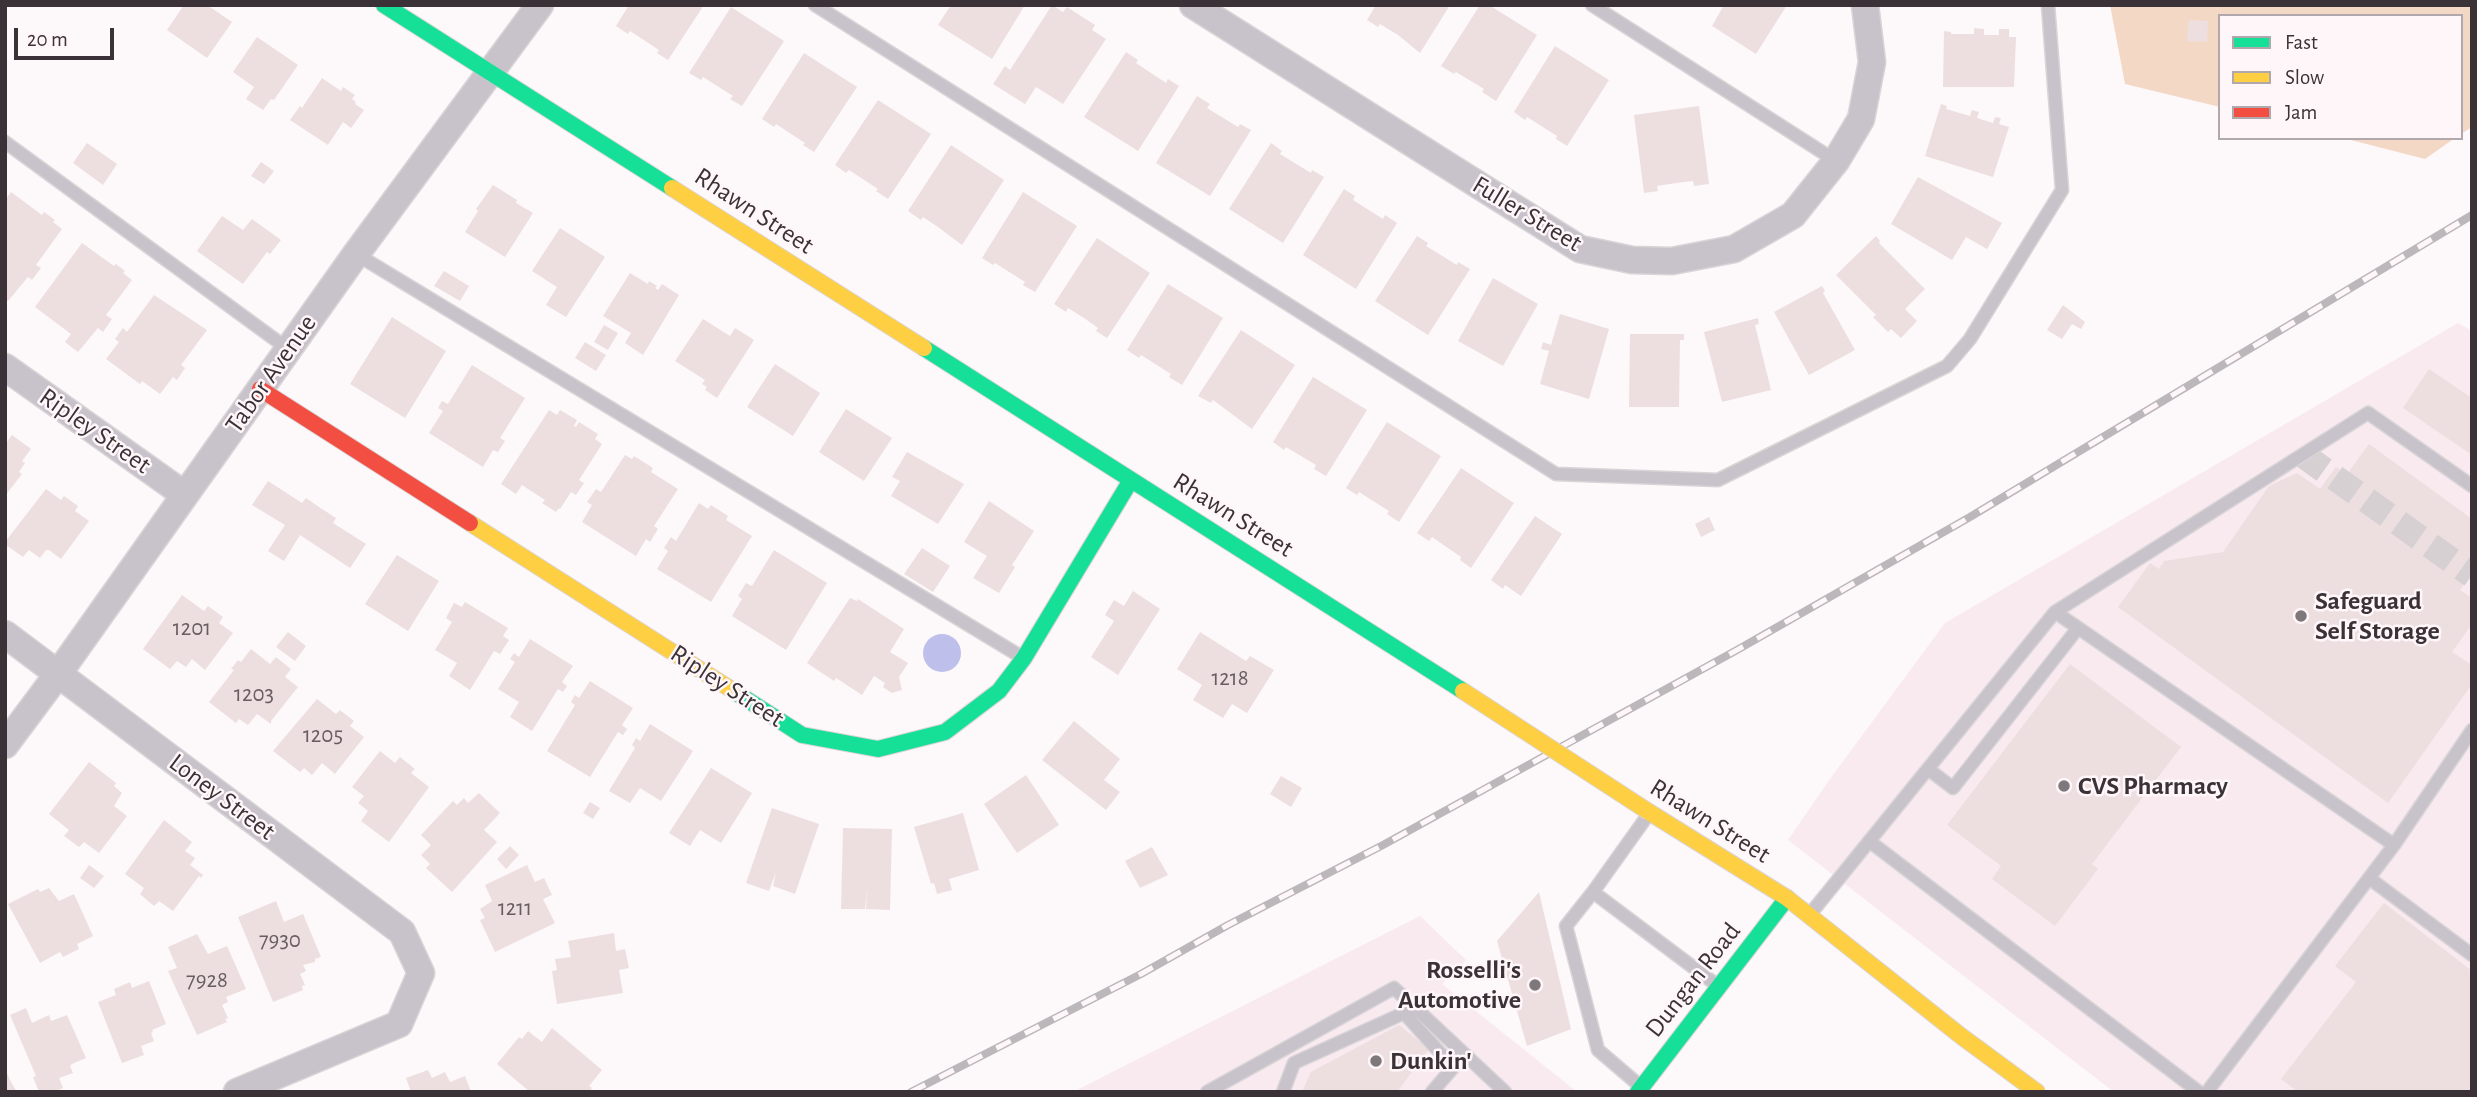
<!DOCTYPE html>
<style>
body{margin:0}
#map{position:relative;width:2477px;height:1097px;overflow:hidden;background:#fdf8fa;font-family:"Alegreya Sans",sans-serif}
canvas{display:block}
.frame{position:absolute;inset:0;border:7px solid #3a3236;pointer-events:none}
.legend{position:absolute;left:2218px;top:14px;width:245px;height:126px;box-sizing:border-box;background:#fff6fa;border:2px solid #b0a8ac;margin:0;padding:9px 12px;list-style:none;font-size:21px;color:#3a3236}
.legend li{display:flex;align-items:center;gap:14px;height:35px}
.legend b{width:35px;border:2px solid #b0a8ac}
.scale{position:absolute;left:14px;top:28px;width:100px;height:32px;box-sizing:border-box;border:4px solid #3a3236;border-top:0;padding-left:9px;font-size:21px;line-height:24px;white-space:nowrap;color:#3a3236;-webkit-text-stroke:5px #fff6fa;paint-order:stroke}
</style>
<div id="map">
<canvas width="2477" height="1097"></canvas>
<div class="frame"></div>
<ul class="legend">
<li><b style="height:9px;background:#16e098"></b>Fast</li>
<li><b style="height:9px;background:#ffcf43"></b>Slow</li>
<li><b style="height:9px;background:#f24e42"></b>Jam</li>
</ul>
<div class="scale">20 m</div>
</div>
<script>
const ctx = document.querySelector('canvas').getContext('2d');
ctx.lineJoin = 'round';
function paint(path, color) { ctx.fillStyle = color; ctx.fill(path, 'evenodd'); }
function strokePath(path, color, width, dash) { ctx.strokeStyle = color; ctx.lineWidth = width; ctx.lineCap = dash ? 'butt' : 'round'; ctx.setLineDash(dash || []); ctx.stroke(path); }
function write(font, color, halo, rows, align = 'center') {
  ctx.font = font + ' "Alegreya Sans",sans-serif'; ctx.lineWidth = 5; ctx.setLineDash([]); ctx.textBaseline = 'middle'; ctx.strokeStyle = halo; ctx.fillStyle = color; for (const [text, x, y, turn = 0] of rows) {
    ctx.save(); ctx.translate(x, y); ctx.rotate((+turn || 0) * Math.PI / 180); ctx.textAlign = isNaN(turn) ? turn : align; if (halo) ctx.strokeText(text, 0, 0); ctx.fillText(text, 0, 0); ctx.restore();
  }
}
paint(new Path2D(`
 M 2458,323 L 2472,331 L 2472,1092 L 2114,1092 L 1788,840 L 1830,779 L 1945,623 Z
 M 1420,916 L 1466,960 L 1442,984 L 1577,1092 L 1073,1092 Z`), '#f9eaf0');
paint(new Path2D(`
 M 2110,5 L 2472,5 L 2472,127 L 2461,134 L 2461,16 L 2220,16 L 2220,107 L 2125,84 Z
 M 2343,138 L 2455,138 L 2425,159 Z`), '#f4d8c6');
paint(new Path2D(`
 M923 653a19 19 0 1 1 38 0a19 19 0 1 1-38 0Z`), '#bfbfeb');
paint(new Path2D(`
 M 184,5 L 207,5 L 232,22 L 207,58 L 167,30 Z
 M 629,5 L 704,5 L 668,60 L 657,53 L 659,50 L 630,31 L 628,34 L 616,26 Z
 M 951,5 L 1025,5 L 992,59 L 938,25 Z
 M 1052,5 L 1063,12 L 1067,7 L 1095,25 L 1092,30 L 1106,39 L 1063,104 L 1036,87 L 1025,104 L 993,84 L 1005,66 L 1010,70 Z
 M 1376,5 L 1450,5 L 1420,53 L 1398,35 L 1380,24 L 1378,27 L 1367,20 Z
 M 1480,5 L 1489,5 L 1537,35 L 1496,101 L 1482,92 L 1484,89 L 1456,72 L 1454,74 L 1441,66 Z
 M 1724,5 L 1787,5 L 1756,54 L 1712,26 Z
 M 731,7 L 784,41 L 742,106 L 730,99 L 733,96 L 703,77 L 701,80 L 689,73 Z
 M 2189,20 L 2208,21 L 2207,42 L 2187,41 Z
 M 1974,28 L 1984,29 L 1984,35 L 1999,35 L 1999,29 L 2009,29 L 2009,37 L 2016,37 L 2014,87 L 1943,87 L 1944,31 L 1951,32 L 1951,34 L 1974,34 Z
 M 257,37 L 298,65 L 274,100 L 271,99 L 263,110 L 246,99 L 254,87 L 233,72 Z
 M 1555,46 L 1609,80 L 1567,146 L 1556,139 L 1557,136 L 1527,117 L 1525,120 L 1514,112 Z
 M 1126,52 L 1138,60 L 1136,63 L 1166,83 L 1168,79 L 1179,86 L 1138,151 L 1084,117 Z
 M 804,53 L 857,87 L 814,152 L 803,145 L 805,143 L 776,124 L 774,127 L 762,119 Z
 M 322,78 L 341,91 L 343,87 L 355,95 L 352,99 L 356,102 L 355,104 L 364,110 L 351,128 L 343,122 L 328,145 L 290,120 L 300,106 L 302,108 Z
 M 1197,96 L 1210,104 L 1207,108 L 1238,127 L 1240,124 L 1251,130 L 1210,196 L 1156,163 Z
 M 878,100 L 931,134 L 888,199 L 876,191 L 878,189 L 849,170 L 846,173 L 835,165 Z
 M 1941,104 L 1947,106 L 1946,109 L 1970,116 L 1972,110 L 1979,112 L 1977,118 L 1993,123 L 1995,117 L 2001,118 L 1999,124 L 2009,127 L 1993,177 L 1925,156 Z
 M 1699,106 L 1709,184 L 1694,186 L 1693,181 L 1676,183 L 1657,186 L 1658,191 L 1644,193 L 1634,115 Z
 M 87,143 L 117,164 L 103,185 L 73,163 Z
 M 1271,143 L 1282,151 L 1280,154 L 1311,173 L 1312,170 L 1324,177 L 1283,243 L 1229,209 Z
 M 951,145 L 1004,180 L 962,245 L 938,227 L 923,217 L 921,220 L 908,211 Z
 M 261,162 L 274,171 L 264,184 L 251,176 Z
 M 1918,177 L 2002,223 L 1987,249 L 1966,237 L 1952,260 L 1891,224 Z
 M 493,185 L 517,200 L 516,203 L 533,213 L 505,257 L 465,232 L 478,211 L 476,209 Z
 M 1344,189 L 1355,196 L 1353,200 L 1383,219 L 1385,215 L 1397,223 L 1356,289 L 1303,255 Z
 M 11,192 L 42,215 L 44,212 L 55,220 L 53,222 L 62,229 L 36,265 L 41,268 L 32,280 L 28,277 L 8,301 L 5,299 L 5,200 Z
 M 1023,192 L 1077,226 L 1035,292 L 1023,285 L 1025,282 L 995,263 L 993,265 L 982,258 Z
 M 222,216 L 243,230 L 252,219 L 281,240 L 270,254 L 267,252 L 243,284 L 197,251 Z
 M 560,228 L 605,257 L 566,317 L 546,305 L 557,287 L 532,271 Z
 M 1417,236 L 1428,243 L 1426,246 L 1457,265 L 1458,262 L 1470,269 L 1428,335 L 1375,301 Z
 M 1876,236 L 1880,241 L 1879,243 L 1925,289 L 1905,309 L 1917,321 L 1901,338 L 1891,329 L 1888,332 L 1873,317 L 1876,315 L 1836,275 Z
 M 1097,238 L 1150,273 L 1107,338 L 1096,331 L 1098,328 L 1084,318 L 1068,308 L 1066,312 L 1054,304 Z
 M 82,243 L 114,266 L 116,264 L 125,271 L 123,273 L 132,280 L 106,315 L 112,319 L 103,332 L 98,328 L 78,352 L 65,342 L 71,334 L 35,307 Z
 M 444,271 L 469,286 L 460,301 L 434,286 Z
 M 630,273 L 648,284 L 649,281 L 657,286 L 655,288 L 658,290 L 662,284 L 679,295 L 643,355 L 625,343 L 631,333 L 603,316 Z
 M 1493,278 L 1538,304 L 1503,366 L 1458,341 Z
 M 1168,284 L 1223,318 L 1182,385 L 1169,377 L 1171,374 L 1141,355 L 1139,358 L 1127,350 Z
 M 1822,286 L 1825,291 L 1823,293 L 1855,350 L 1809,375 L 1774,312 Z
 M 154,295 L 207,330 L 181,365 L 185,368 L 177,380 L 173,377 L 160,394 L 142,381 L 140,384 L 106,359 L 119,342 L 115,339 L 123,328 L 127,332 Z
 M 2063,305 L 2085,322 L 2081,329 L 2072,324 L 2062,339 L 2047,330 Z
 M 1560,314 L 1609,329 L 1589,399 L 1540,384 L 1549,351 L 1541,349 L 1543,342 L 1551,345 Z
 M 392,317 L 446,351 L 405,418 L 350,384 Z
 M 1758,318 L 1759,324 L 1755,325 L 1771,390 L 1722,402 L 1704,332 Z
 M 703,319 L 730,336 L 735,328 L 754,340 L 717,398 L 705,390 L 707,387 L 702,384 L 705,380 L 675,361 Z
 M 604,325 L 618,333 L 608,350 L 594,342 Z
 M 1241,330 L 1295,365 L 1252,429 L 1213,400 L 1211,403 L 1198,396 Z
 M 1630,334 L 1684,334 L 1684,340 L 1680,340 L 1679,407 L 1629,407 Z
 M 585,342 L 606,355 L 596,371 L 575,358 Z
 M 775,364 L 820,393 L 793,436 L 747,407 Z
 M 472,365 L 525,398 L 500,438 L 505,441 L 498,452 L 493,450 L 483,467 L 429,433 L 443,411 L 438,408 L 442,401 L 448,404 Z
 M 2429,369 L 2472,398 L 2472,455 L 2403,408 Z
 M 1313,377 L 1367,410 L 1326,476 L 1314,469 L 1316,465 L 1286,447 L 1284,450 L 1273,442 Z
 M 846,409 L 892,438 L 864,481 L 819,452 Z
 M 549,410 L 557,415 L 560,410 L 577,420 L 574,426 L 576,427 L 579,422 L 598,434 L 595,439 L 602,444 L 579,480 L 584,483 L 576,495 L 571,492 L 560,509 L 559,508 L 556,512 L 542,503 L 545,500 L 522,485 L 516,494 L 501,484 Z
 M 1387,422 L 1441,456 L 1399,522 L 1387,514 L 1389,511 L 1359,492 L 1357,495 L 1346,488 Z
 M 12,435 L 31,449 L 22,461 L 25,463 L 19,472 L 22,474 L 5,496 L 5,444 Z
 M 2369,444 L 2472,519 L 2472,556 L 2469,561 L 2472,563 L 2472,574 L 2460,590 L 2472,598 L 2472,624 L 2452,652 L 2472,665 L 2472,684 L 2388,803 L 2118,607 L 2150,563 L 2159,569 L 2164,561 L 2223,552 L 2269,486 L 2297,473 L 2320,489 L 2336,467 L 2347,474 Z
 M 907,452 L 964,484 L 938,524 L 891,496 L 900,481 L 892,477 Z
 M 625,455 L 632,459 L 634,456 L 653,468 L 651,472 L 678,489 L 654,526 L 658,529 L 650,542 L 646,539 L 636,556 L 582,522 L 592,505 L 587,502 L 596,489 L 601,492 Z
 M 1461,468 L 1514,503 L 1471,568 L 1460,560 L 1461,557 L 1432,537 L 1429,541 L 1417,533 Z
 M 268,481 L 302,503 L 306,498 L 319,507 L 336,518 L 333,523 L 366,544 L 350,568 L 300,535 L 284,561 L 268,551 L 285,525 L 252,505 Z
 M 46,489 L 61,500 L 64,496 L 78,506 L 75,511 L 89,521 L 61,559 L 49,550 L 46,550 L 40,558 L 29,550 L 23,557 L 6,545 L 5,542 Z
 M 989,501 L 1034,531 L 1012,565 L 1015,567 L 999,593 L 973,578 L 987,556 L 964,542 Z
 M 699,503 L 708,509 L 711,505 L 728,516 L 726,520 L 752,536 L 711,602 L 657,569 L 668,551 L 664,548 L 671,537 L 676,541 Z
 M 1535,516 L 1562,534 L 1521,596 L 1505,585 L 1503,589 L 1491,580 Z
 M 1709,517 L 1715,530 L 1701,537 L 1695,524 Z
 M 922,548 L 950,566 L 933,592 L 904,574 Z
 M 774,550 L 827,583 L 786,650 L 732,616 L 742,599 L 738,596 L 746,583 L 752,586 Z
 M 397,555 L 439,581 L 408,631 L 365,604 Z
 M 1133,591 L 1160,609 L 1118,675 L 1091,657 L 1114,621 L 1105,615 L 1114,600 L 1124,606 Z
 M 182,595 L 204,611 L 208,606 L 223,617 L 219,623 L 233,633 L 205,670 L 192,659 L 186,667 L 177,661 L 170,669 L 143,649 Z
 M 850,598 L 857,601 L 858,599 L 904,629 L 890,652 L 908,663 L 899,677 L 902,690 L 892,693 L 883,687 L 885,683 L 874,676 L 862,695 L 836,678 L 834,681 L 807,663 Z
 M 465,602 L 508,628 L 503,636 L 509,640 L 500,654 L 494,651 L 470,690 L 449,676 L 457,663 L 435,650 L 452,622 L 446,618 L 454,603 L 462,607 Z
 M 288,632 L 306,646 L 295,661 L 276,647 Z
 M 1200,632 L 1246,661 L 1250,656 L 1274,670 L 1247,713 L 1232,704 L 1223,718 L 1193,700 L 1202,685 L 1177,669 Z
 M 530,639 L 573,666 L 562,682 L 567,686 L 563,692 L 558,689 L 532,731 L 510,717 L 519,702 L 498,689 L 515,662 L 510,659 L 514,653 L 519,657 Z
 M 251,649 L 270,664 L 276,657 L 291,669 L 285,677 L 298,687 L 271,721 L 271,724 L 257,714 L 248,725 L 239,719 L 236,723 L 209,702 L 234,670 L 231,669 L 238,660 L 241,662 Z
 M 2070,664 L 2181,747 L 2092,864 L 2098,869 L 2055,926 L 1992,879 L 2001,866 L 1947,825 Z
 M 590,681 L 633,708 L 622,725 L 627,729 L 623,735 L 618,732 L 590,777 L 547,751 L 575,705 L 571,702 L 575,695 L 579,698 Z
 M 317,699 L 336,714 L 340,710 L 354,721 L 350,726 L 364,737 L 335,774 L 322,763 L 312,775 L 304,768 L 300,772 L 273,751 Z
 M 1074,721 L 1120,759 L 1104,780 L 1120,792 L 1106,810 L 1042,760 Z
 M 650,724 L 693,751 L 661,801 L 640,788 L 630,803 L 609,791 L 635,748 L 632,745 L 636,738 L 640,741 Z
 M 380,751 L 395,763 L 400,757 L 415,769 L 411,773 L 429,787 L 389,842 L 361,821 L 368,811 L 358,803 L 364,796 L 352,787 Z
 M 89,762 L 116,783 L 114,786 L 122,793 L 114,806 L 127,816 L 99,853 L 84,842 L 79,847 L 64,836 L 69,830 L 49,814 Z
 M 711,768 L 752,793 L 721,843 L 700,830 L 690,846 L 669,833 Z
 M 1026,775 L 1059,825 L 1017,853 L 984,804 Z
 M 1281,776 L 1302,788 L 1291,807 L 1270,794 Z
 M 479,793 L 500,813 L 484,830 L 497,842 L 452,892 L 426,868 L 430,864 L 421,855 L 431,845 L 421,835 L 453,801 L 457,805 L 464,798 L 468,803 Z
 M 590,802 L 600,808 L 593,819 L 583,813 Z
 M 772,808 L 819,824 L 795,894 L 773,886 L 776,872 L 769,891 L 746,883 Z
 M 963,813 L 979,870 L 949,879 L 952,890 L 937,894 L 934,883 L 931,884 L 914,827 Z
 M 164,820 L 192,842 L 185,851 L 195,858 L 190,865 L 203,875 L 201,878 L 199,876 L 173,911 L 159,901 L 154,906 L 140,894 L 144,888 L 125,874 Z
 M 843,828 L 892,829 L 890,910 L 866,909 L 867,889 L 865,909 L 841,909 Z
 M 510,846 L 519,855 L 506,869 L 497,859 Z
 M 1152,847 L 1168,875 L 1140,888 L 1125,861 Z
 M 89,865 L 104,876 L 94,888 L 80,878 Z
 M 527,865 L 535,882 L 544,878 L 552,895 L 543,899 L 555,923 L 495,952 L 480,920 L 485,918 L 480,909 L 492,901 L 485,885 Z
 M 49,888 L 59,901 L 74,894 L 93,936 L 77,944 L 79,949 L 63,957 L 60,952 L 40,963 L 8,904 L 38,889 L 40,892 Z
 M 1539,892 L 1571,1029 L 1527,1046 L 1497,941 Z
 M 276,901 L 284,922 L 303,914 L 321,957 L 315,959 L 315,962 L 303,965 L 306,971 L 300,974 L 305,985 L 302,986 L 303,990 L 273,1002 L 238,917 Z
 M 2384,903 L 2472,971 L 2472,1092 L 2298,1092 L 2281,1079 L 2356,982 L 2335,966 Z
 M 614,933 L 616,951 L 625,949 L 629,968 L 619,970 L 623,993 L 557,1004 L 552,971 L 557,970 L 555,959 L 571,957 L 568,941 Z
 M 197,934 L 208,954 L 227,946 L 246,989 L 226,997 L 228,1002 L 222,1005 L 228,1018 L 225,1019 L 227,1022 L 197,1035 L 168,971 L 177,968 L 168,947 Z
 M 149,981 L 166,1024 L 152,1030 L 153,1032 L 151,1033 L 154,1041 L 141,1046 L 144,1055 L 122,1063 L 98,1002 L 116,995 L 114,989 L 130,982 L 132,988 Z
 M 26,1008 L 32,1023 L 49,1015 L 51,1021 L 67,1015 L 86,1058 L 72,1064 L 70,1066 L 73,1073 L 59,1078 L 63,1088 L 55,1092 L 39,1092 L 33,1077 L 36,1076 L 10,1015 Z
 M 1399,1025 L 1429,1049 L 1397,1092 L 1302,1092 L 1311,1072 Z
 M 552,1028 L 602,1070 L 589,1086 L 592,1088 L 589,1092 L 530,1092 L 497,1064 L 519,1037 L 522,1039 L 528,1031 L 542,1042 Z
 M 5,1069 L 11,1082 L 17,1092 L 5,1092 Z
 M 428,1070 L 432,1078 L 445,1072 L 450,1082 L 465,1076 L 471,1092 L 411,1092 L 406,1078 Z`), '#eddfe0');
strokePath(new Path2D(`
 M 2303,455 L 2472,575`), '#d6d0d3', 26, [26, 13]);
const lane = new Path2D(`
 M 815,5 L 1556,474 L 1718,480 L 1947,366 L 1970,339 L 2062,190 L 2048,5
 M 1592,5 L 1836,161
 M 5,142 L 288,349
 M 356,254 L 1020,656
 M 2055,612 L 2394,845 L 2472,730
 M 1928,769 L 1953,788 L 2078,628
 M 1869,841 L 2199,1092
 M 2369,878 L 2472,955
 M 1593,892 L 1648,815
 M 1811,913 L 2055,612 L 2368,413 L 2472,486
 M 1639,1085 L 1598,1050 L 1566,926 L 1593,892 L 1718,986
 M 1207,1092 L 1394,988 L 1505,1092
 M 1283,1092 L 1294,1063 L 1404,1013 L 1453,1067
 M 1432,1092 L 1457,1063
 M 2207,1092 L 2394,845`);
const street = new Path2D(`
 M 1193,5 L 1580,249 L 1632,260 L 1672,261 L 1734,249 L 1793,215 L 1836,161 L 1861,119 L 1872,62 L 1865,5
 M 5,367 L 185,495
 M 5,634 L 402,932 L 421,973 L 399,1024 L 237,1092
 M 5,745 L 58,674 L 356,254 L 540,5`);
const fast = new Path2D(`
 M 384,5 L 672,188
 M 924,348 L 1463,691
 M 732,690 L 802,735 L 878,749 L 945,732 L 999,691 L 1024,658 L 1131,480
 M 1638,1092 L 1787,898`);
const slow = new Path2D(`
 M 672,188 L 924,348
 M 470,523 L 732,690
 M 1649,812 L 1787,898 L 1961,1036 L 2037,1092`);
const jam = new Path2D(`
 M 260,389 L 470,523`);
strokePath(lane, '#d9d5d7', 15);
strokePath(street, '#d9d5d7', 29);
strokePath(fast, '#d9d5d7', 18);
strokePath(slow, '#d9d5d7', 18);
strokePath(jam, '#d9d5d7', 18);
strokePath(lane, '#c8c2ca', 12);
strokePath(street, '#c8c2ca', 26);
strokePath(fast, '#16e098', 16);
strokePath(slow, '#ffcf43', 16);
strokePath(jam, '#f24e42', 16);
const rail = new Path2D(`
 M 911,1092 L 1141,974 L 1228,925 L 1383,845 L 1737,650 L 1970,517 L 2472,215`);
strokePath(rail, '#bcb7bb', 8);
strokePath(rail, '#fff6fa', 5, [16]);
const slowBridge = new Path2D(`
 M 1463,691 L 1649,812`);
strokePath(slowBridge, '#d9d5d7', 18, []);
strokePath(slowBridge, '#ffcf43', 16);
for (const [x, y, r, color] of [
 [2301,616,7,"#7e777b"],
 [2064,786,7,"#7e777b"],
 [1535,985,7,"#7e777b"],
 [1376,1061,7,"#7e777b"]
]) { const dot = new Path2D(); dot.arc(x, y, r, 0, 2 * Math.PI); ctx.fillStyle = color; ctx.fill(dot); strokePath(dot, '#fff6fa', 2.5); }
write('23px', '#685e61', null, [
 ["1201",192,628],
 ["1218",1230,678],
 ["1203",254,694],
 ["1205",323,735],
 ["1211",515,908],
 ["7930",280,940],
 ["7928",207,980]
]);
write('26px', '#3a3236', '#fff6fa', [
 ["Rhawn Street",754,211,33],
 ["Fuller Street",1527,214,31],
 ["Tabor Avenue",271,374,-55],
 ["Ripley Street",95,431,35],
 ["Rhawn Street",1233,515,32],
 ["Ripley Street",727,686,33],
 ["Loney Street",222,797,37],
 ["Rhawn Street",1710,821,32],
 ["Dungan Road",1693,980,-52]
]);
write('bold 26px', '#3a3236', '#fff6fa', [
 ["Safeguard",2315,601],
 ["Self Storage",2315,631],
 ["CVS Pharmacy",2078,786],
 ["Rosselli's",1521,970,"right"],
 ["Automotive",1521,1000,"right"],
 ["Dunkin'",1390,1061]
], 'left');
</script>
